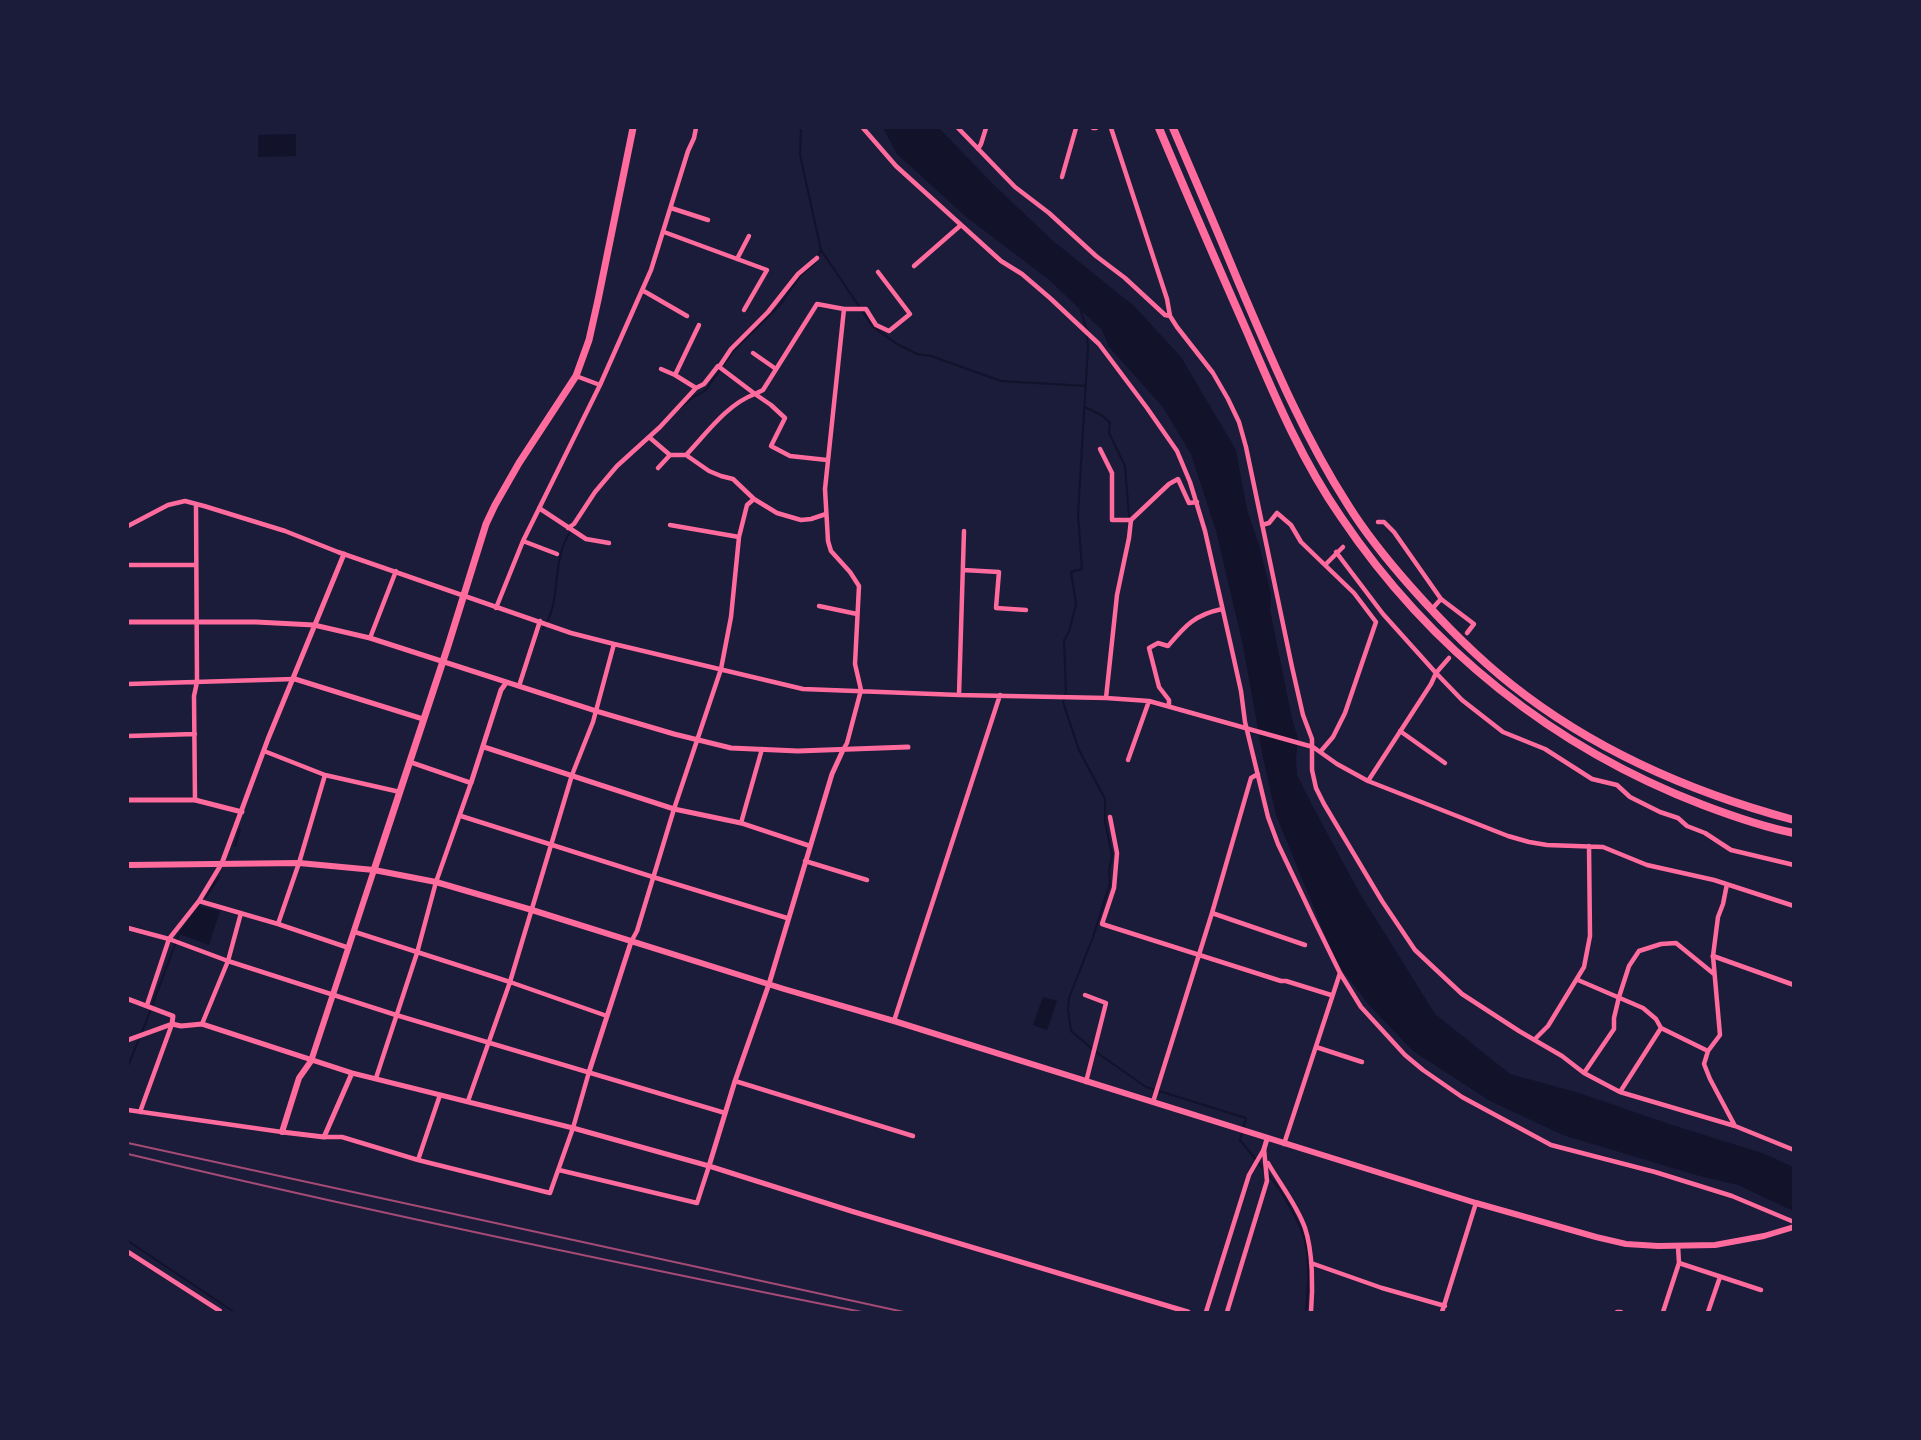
<!DOCTYPE html>
<style>
body{margin:0}
#map{position:relative;width:1921px;height:1440px;overflow:hidden;background:#1b1b3a;font-family:"Exo 2",sans-serif}
canvas{display:block}
.frame{position:absolute;inset:0;border:129px solid #1b1b3a;pointer-events:none}
</style>
<div id="map">
<canvas width="1921" height="1440"></canvas>
<div class="frame"></div>
</div>
<script>
const ctx = document.querySelector('canvas').getContext('2d');
ctx.lineJoin = 'round';
function paint(path, color) { ctx.fillStyle = color; ctx.fill(path, 'evenodd'); }
function strokePath(path, color, width, dash) { ctx.strokeStyle = color; ctx.lineWidth = width; ctx.lineCap = dash ? 'butt' : 'round'; ctx.setLineDash(dash || []); ctx.stroke(path); }
paint(new Path2D(`
 M 883,128 L 939,128 L 993,184 L 1052,240 L 1135,307 L 1181,357 L 1236,450 L 1247,510 L 1260,548 L 1271,595 L 1270,610 L 1292,719 L 1298,738 L 1296,759 L 1297,775 L 1312,805 L 1359,892 L 1435,1014 L 1510,1074 L 1579,1093 L 1672,1125 L 1765,1154 L 1793,1167 L 1793,1211 L 1738,1185 L 1696,1175 L 1563,1135 L 1490,1101 L 1413,1051 L 1369,1005 L 1336,962 L 1276,815 L 1263,757 L 1242,641 L 1216,531 L 1191,454 L 1162,406 L 1109,347 L 1102,330 L 1048,279 L 965,216 L 897,154 Z
 M 296,134 L 296,156 L 258,157 L 258,135 Z
 M 199,906 L 220,911 L 209,945 L 179,934 Z
 M 1043,997 L 1057,1001 L 1047,1030 L 1033,1025 Z`), '#12122b');
strokePath(new Path2D(`
 M 801,128 L 800,155 L 821,250 L 873,327 L 897,344 L 917,354 L 931,356 L 1001,381 L 1086,386
 M 1080,308 L 1086,327 L 1088,347 L 1078,514 L 1082,569 L 1071,572 L 1076,604 L 1069,632 L 1064,640 L 1066,692 L 1063,702 L 1079,750 L 1105,799 L 1105,822 L 1112,855 L 1109,871 L 1110,883 L 1093,937 L 1069,998 L 1068,1009 L 1071,1031 L 1096,1052 L 1146,1087 L 1246,1118 L 1240,1140 L 1265,1171
 M 1085,407 L 1103,416 L 1110,423 L 1109,433 L 1125,466 L 1129,516
 M 680,408 L 693,397 L 705,391 L 734,350 L 780,305 L 800,276 L 816,262 L 821,248
 M 633,454 L 651,438
 M 543,629 C 563,600 550,560 571,531
 M 235,846 L 240,829
 M 206,897 L 219,877
 M 128,1066 L 146,1022 L 179,934 L 200,905
 M 1269,1175 C 1283,1193 1302,1224 1306,1246 C 1310,1267 1308,1291 1306,1312
 M 128,1241 L 234,1312`), '#12122b', 2);
strokePath(new Path2D(`
 M 863,128 L 896,166 L 1001,261 L 1022,274 L 1050,298 L 1099,344 L 1147,408 L 1177,451 L 1190,482 L 1205,531 L 1231,646 L 1241,691 L 1245,722 L 1268,817 L 1278,844 L 1316,924 L 1340,973 L 1361,1007 L 1405,1055 L 1423,1070 L 1462,1097 L 1551,1145 L 1655,1172 L 1732,1196 L 1794,1222
 M 958,128 L 1015,187 L 1049,213 L 1096,256 L 1125,278 L 1165,315 L 1170,316
 M 1093,128 L 1096,128
 M 1111,128 L 1167,299 L 1170,316 L 1177,327 L 1213,373 L 1228,399 L 1239,422 L 1246,447 L 1292,667 L 1303,715 L 1312,739 L 1312,770 L 1316,788 L 1324,804 L 1382,901 L 1415,950 L 1462,994 L 1519,1031 L 1562,1056 L 1584,1073 L 1620,1092 L 1735,1126 L 1794,1150
 M 978,149 L 981,144 L 986,128
 M 1062,177 L 1076,128
 M 671,208 L 708,220
 M 664,232 L 767,270 L 744,310
 M 737,259 L 749,236
 M 914,266 L 961,225
 M 642,290 L 687,316
 M 699,325 L 675,375 L 696,388 L 704,384 L 718,366 L 755,394 L 763,390 L 817,304 L 844,309 L 866,309 L 876,325 L 889,331 L 910,314 L 878,272
 M 753,353 L 776,369
 M 719,367 L 731,349 L 768,312 L 798,274 L 817,258
 M 661,369 L 675,375
 M 576,376 L 600,385
 M 649,437 L 670,455 L 686,455
 M 1100,449 L 1112,473 L 1112,520 L 1131,520
 M 658,468 L 670,455
 M 539,508 L 586,539 L 609,543
 M 826,514 L 811,519 L 801,520 L 777,513 L 754,499 L 733,479 L 721,476 L 709,471 L 686,455 C 706,434 727,404 755,394 L 771,405 L 785,418 L 771,446 L 790,456 L 827,460
 M 1378,522 L 1384,522 L 1394,532 L 1441,599
 M 670,525 L 739,537
 M 1262,525 L 1269,523 L 1277,513 L 1291,525 L 1301,542 L 1354,593 L 1376,622 L 1345,713 L 1333,737 L 1321,751
 M 128,526 L 168,505 L 185,501 L 204,506 L 285,531 L 338,552 L 571,633 L 614,644 L 803,689 L 959,695 L 1106,698 L 1149,701 L 1313,747 L 1337,764 L 1368,781 L 1508,836 L 1529,842 L 1547,845 L 1603,847 L 1647,865 L 1714,880 L 1794,906
 M 568,528 L 574,524 L 595,492 L 617,466 L 660,427 L 696,388
 M 523,541 L 557,554
 M 1336,552 L 1383,614 L 1436,673 L 1462,700 L 1503,732 L 1545,749 L 1592,779 L 1617,785 L 1630,797 L 1660,812 L 1678,818 L 1687,826 L 1705,833 L 1731,850 L 1794,865
 M 128,565 L 196,565
 M 1325,565 L 1343,547
 M 963,570 L 999,572 L 996,608 L 1026,610
 M 819,606 L 857,614
 M 496,608 L 523,541 L 600,385 L 651,270 L 688,151 L 694,138 L 696,128
 M 1431,610 L 1441,599 L 1474,624 L 1467,633
 M 370,638 L 396,571
 M 128,684 L 295,679
 M 519,686 L 540,621
 M 959,695 L 964,531
 M 1106,698 L 1117,595 L 1129,538 L 1131,520 L 1169,484 L 1178,479 L 1189,503 L 1197,502
 M 1169,706 L 1169,700 L 1159,687 L 1149,648 L 1158,643 L 1168,646 C 1185,626 1194,615 1222,609
 M 1400,731 L 1445,763
 M 128,736 L 195,734
 M 843,750 L 847,743 L 861,690 L 855,664 L 859,586 L 850,572 L 831,551 L 828,541 L 825,489 L 844,309
 M 264,751 L 325,775 L 400,792
 M 1128,760 L 1149,701
 M 1368,781 L 1431,684 L 1436,673 L 1449,658
 M 195,800 L 194,696 L 197,682 L 196,504
 M 461,816 L 653,877 L 787,918
 M 1110,817 L 1117,853 L 1114,888 L 1102,924 L 1281,981 L 1286,981 L 1331,995
 M 741,823 L 762,749
 M 805,861 L 867,880
 M 1727,884 L 1723,904 L 1718,917 L 1713,956 L 1720,1035 L 1708,1051 L 1704,1064 L 1710,1079 L 1735,1126
 M 199,901 L 278,924 L 349,948
 M 1212,913 L 1305,945
 M 278,924 L 299,863 L 325,775
 M 128,928 L 169,939 L 228,961 L 396,1015 L 725,1113
 M 355,932 L 510,982 L 607,1016
 M 631,942 L 637,931 L 674,809 L 721,669 L 731,617 L 739,537 L 747,505 L 754,499
 M 1578,980 L 1643,1008 L 1656,1019 L 1661,1028 L 1708,1051
 M 1085,995 L 1106,1003 L 1086,1082
 M 147,1005 L 169,939 L 199,901 L 222,863
 M 894,1021 L 1000,695
 M 202,1024 L 228,961 L 241,913
 M 1535,1039 L 1548,1026 L 1584,967 L 1590,936 L 1589,846
 M 1316,1047 L 1362,1062
 M 1584,1073 L 1614,1029 L 1614,1018 L 1619,997 L 1629,966 L 1639,951 L 1661,944 L 1676,943 L 1714,974
 M 376,1078 L 417,953 L 436,882 L 471,783
 M 735,1081 L 913,1136
 M 1620,1092 L 1661,1028
 M 468,1101 L 510,982 L 572,775 L 593,722 L 614,644
 M 1153,1102 L 1212,913 L 1251,778 L 1258,774
 M 128,1110 L 282,1132
 M 140,1112 L 172,1024
 M 324,1137 L 342,1137 L 418,1160 L 550,1193 L 573,1128 L 589,1072
 M 1284,1144 L 1340,973
 M 418,1160 L 440,1095
 M 1268,1163 C 1280,1184 1297,1205 1305,1228 C 1313,1252 1313,1288 1311,1312
 M 559,1170 L 697,1203 L 709,1166
 M 128,1252 L 220,1311 L 220,1312
 M 1311,1263 L 1382,1288 L 1445,1306
 M 1679,1263 L 1761,1290
 M 1206,1312 L 1249,1175 L 1264,1149
 M 1227,1312 L 1267,1181 L 1264,1149
 M 1442,1312 L 1476,1203
 M 1617,1312 L 1621,1312
 M 1663,1312 L 1679,1263 L 1678,1246
 M 1708,1312 L 1720,1277`), '#ff6b9d', 4.5);
strokePath(new Path2D(`
 M 128,622 L 256,622 L 314,625 L 370,638 L 596,711 L 674,734 L 731,748 L 798,751 L 908,747
 M 295,679 L 423,719
 M 484,747 L 674,809 L 741,823 L 810,846
 M 410,762 L 471,783 L 501,690 L 506,683
 M 128,800 L 195,800 L 242,812
 M 222,863 L 268,739 L 344,554
 M 1713,956 L 1794,985
 M 128,999 L 173,1016 L 172,1024
 M 128,1040 L 172,1024 L 181,1026 L 202,1024 L 352,1073 L 573,1128 L 709,1166 L 851,1211 L 1188,1312
 M 589,1072 L 631,942
 M 282,1132 L 324,1137 L 352,1073
 M 1264,1149 L 1267,1139
 M 709,1166 L 735,1081 L 769,984 L 832,774 L 843,750`), '#ff6b9d', 5);
strokePath(new Path2D(`
 M 128,865 L 299,863 L 374,870 L 436,882 L 532,910 L 784,989 L 894,1021 L 1476,1203 L 1596,1237 L 1626,1244 L 1658,1246 L 1715,1245 L 1764,1236 L 1794,1227
 M 282,1132 L 299,1078 L 311,1061 L 374,870`), '#ff6b9d', 6);
strokePath(new Path2D(`
 M 374,870 L 448,646 L 486,524 L 495,505 L 519,463 L 576,376 L 589,340 L 598,300 L 633,128`), '#ff6b9d', 7);
strokePath(new Path2D(`
 M 1159,128 C 1188,197 1218,266 1248,334 C 1275,397 1302,461 1341,517 C 1430,649 1554,748 1703,805 C 1732,816 1763,827 1794,833
 M 1173,128 C 1195,179 1217,230 1238,281 C 1271,358 1303,435 1348,505 C 1366,534 1388,561 1411,587 C 1442,622 1475,656 1512,685 C 1594,750 1693,793 1794,820`), '#ff6b9d', 8);
strokePath(new Path2D(`
 M 128,1143 L 904,1312
 M 128,1154 C 371,1212 616,1263 862,1312`), '#a44b75', 2);
</script>
